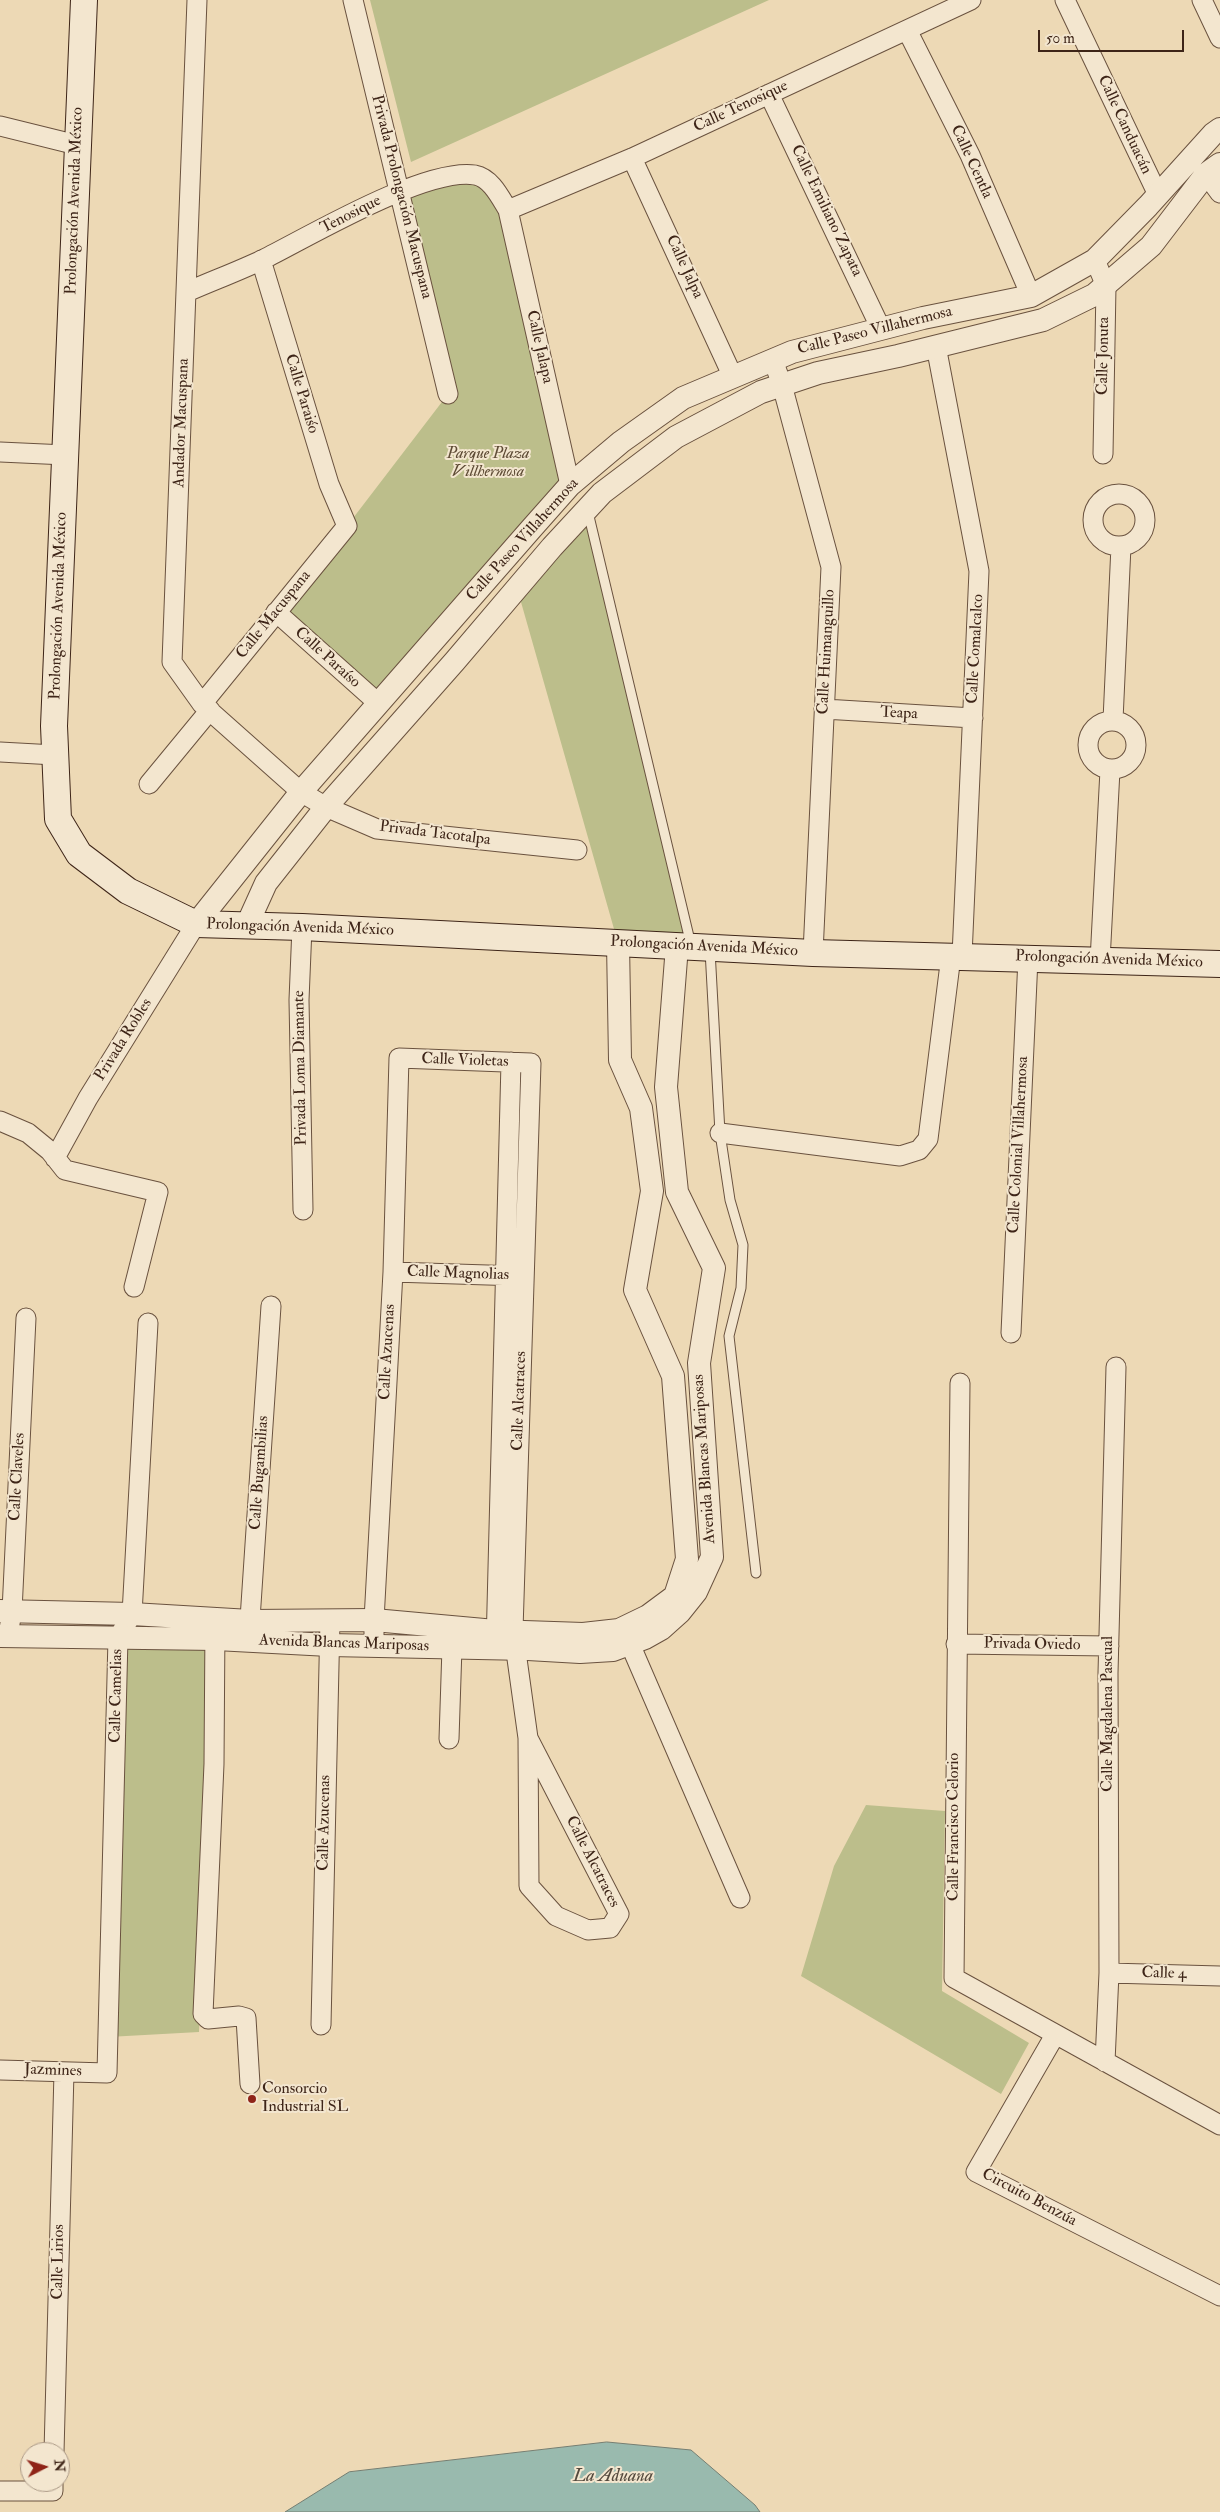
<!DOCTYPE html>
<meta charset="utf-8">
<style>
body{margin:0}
#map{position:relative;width:1220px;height:2512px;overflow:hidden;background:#edd9b5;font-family:"IM FELL Double Pica",serif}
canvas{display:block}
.north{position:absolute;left:20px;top:2442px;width:50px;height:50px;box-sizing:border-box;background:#f3e6cf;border:1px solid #ab9986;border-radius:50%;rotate:85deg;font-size:14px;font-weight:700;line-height:20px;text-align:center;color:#3e2518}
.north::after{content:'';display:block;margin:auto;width:18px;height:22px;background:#8f2418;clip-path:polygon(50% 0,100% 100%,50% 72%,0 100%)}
.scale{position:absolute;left:1038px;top:30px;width:146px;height:22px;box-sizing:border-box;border:2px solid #3e2518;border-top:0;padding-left:6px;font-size:15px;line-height:18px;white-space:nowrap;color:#3e2518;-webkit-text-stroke:4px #f3e6cf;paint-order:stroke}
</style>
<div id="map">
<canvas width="1220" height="2512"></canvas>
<div class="north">N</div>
<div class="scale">50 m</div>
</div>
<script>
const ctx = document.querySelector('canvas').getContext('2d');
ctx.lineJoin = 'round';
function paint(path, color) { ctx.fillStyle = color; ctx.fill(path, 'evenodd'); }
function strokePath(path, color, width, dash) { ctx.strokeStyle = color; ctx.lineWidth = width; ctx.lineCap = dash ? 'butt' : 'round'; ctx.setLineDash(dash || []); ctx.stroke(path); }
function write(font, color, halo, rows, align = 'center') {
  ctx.font = font + ' "IM FELL Double Pica",serif'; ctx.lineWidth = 4; ctx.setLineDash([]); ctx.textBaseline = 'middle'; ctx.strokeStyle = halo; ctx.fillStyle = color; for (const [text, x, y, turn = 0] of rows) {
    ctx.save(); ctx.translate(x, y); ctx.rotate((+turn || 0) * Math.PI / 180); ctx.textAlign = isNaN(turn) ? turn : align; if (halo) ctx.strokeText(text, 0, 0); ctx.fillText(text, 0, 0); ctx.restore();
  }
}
paint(new Path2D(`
 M 370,0 L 769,0 L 411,162 Z
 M 446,176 L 494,187 L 570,485 L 378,703 L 276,612 L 347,526 L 448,394 L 400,191 Z
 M 587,507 L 692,947 L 618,943 L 517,588 Z
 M 118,1638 L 212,1639 L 199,2032 L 108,2037 Z
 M 866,1805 L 945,1811 L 942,1991 L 1029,2043 L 1001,2094 L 801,1976 L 834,1866 Z`), '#bcbe8b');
const water = new Path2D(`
 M 607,2442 L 691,2450 L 755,2505 L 760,2512 L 285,2512 L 349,2472 Z`);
paint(water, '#99baae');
strokePath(water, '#757e72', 1);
const service = new Path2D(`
 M 588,512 L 691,945
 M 710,950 L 720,1133 L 730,1200 L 743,1245 L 741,1288 L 729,1336 L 756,1573`);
const minor = new Path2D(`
 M 197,0 L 172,662 L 202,704 L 301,792 L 326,807 L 377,829 L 577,850
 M 353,0 L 448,394
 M 1065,0 L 1158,195
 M 1202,0 L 1220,38
 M 907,30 L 970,155 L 1031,296
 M 769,94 L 881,329
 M 0,126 L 77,145
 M 632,158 L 733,377
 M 1206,174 L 1220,193
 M 508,210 L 632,158 L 971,0
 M 1095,260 L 1106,286 L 1103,454
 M 187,292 C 212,281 239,271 264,259 C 310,236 426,167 475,175 C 491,178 500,197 508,210 L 570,485
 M 936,346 L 979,571 L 962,956
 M 773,360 L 782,385 L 831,567 L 813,953
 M 0,452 L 66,455
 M1093 520a26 26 0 1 1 52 0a26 26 0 1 1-52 0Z
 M 276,612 L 378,703
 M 202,704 L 347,526 L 329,484 L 261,260
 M 824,709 L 973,718
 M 1113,720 L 1121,546
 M1088 745a24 24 0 1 1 48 0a24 24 0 1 1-48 0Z
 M 0,752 L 55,755
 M 149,784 L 210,710
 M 302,927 L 299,1000 L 303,1210
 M 1100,961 L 1110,770
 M 0,1121 L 28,1133 L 50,1151 L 65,1170 L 158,1192 L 134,1287
 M 720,1133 L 900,1156 L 919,1150 L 928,1139 L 951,956
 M 55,1158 L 88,1098 L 196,924
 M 393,1272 L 519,1276
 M 1011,1333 L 1028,958
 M 960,1383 L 954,1978 L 1220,2125
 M 215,1625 L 214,1764 L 203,2014 L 208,2019 L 239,2016 L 246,2018 L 250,2084
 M 249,1634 L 271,1306
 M 8,1636 L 12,1611 L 26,1318
 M 630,1644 L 740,1898
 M 956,1644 L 1109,1646
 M 374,1645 L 374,1620 L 393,1272 L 399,1058 L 531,1063 L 513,1630 L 528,1738 L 529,1886 L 556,1916 L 588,1930 L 610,1928 L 619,1914 L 528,1738
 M 496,1646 L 511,1062
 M 449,1739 L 452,1647
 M 1109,1973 L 1220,1976
 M 321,2025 L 330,1620
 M 1055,2035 L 976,2172 L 1220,2296
 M 1105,2062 L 1109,1973 L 1108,1673 L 1116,1367
 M 0,2070 L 107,2073 L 118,1638 L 132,1614 L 148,1323
 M 54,2452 L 64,2072
 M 0,2491 L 53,2491 L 53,2482`);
const tertiary = new Path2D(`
 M 196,924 L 301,792 L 531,529 L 570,485 L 621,442 L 683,398 L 792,352 L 923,318 L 1031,296 L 1095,260 L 1148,206 L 1213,134 L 1220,129
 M 247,925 L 266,883 L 326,807 L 455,661 L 552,547 L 602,493 L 676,437 L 761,392 L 818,373 L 898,356 L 1043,320 L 1094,295 L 1151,246 L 1206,174 L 1220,164
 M 0,1611 L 132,1614 L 250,1621 L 374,1620 L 495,1631 L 583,1634 L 619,1630 L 648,1616 L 675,1596 L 687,1559 L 673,1376 L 635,1290 L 652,1191 L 641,1108 L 620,1060 L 618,943
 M 0,1636 L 216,1639 L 329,1645 L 528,1649 L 580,1652 L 613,1650 L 645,1638 L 661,1629 L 680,1612 L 696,1592 L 712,1557 L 699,1363 L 714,1268 L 677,1192 L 666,1087 L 677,946`);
const secondary = new Path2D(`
 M 84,0 L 54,726 L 58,819 L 79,854 L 128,891 L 196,924 L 302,927 L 813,953 L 1220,964`);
strokePath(service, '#6a523f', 11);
strokePath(minor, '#6a523f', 21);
strokePath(tertiary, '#6a523f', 24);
strokePath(secondary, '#3e2518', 28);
strokePath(service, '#f3e6cf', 9);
strokePath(minor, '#f3e6cf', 19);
strokePath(tertiary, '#f3e6cf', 22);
strokePath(secondary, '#f3e6cf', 26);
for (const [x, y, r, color] of [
 [252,2099,5,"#8f2418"]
]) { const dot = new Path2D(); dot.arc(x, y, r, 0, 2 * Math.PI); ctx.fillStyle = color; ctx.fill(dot); strokePath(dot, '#f3e6cf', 2); }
write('16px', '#3e2518', '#f3e6cf', [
 ["Calle Tenosique",741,107,-25],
 ["Calle Canduacán",1124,125,65],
 ["Calle Centla",971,162,65],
 ["Privada Prolongación Macuspana",401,197,76],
 ["Prolongación Avenida México",75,201,-88],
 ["Calle Emiliano Zapata",826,211,64],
 ["Tenosique",351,215,-27],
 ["Calle Jalpa",684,267,65],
 ["Calle Paseo Villahermosa",875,331,-14],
 ["Calle Jalapa",539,347,77],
 ["Calle Jonuta",1104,356,-89],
 ["Calle Paraiśo",301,394,73],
 ["Andador Macuspana",182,423,-88],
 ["Calle Paseo Villahermosa",523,540,-48],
 ["Prolongación Avenida México",59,606,-88],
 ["Calle Macuspana",274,615,-51],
 ["Calle Comalcalco",976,649,-87],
 ["Calle Huimanguillo",827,652,-87],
 ["Calle Paraíso",327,658,42],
 ["Teapa",899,714,3],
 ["Privada Tacotalpa",435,834,7],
 ["Prolongación Avenida México",300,928,2],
 ["Prolongación Avenida México",704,947,3],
 ["Prolongación Avenida México",1109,960,2],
 ["Privada Robles",124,1040,-58],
 ["Calle Violetas",465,1061,2],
 ["Privada Loma Diamante",301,1068,-91],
 ["Calle Colonial Villahermosa",1019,1145,-87],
 ["Calle Magnolias",458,1274,2],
 ["Calle Azucenas",388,1352,-87],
 ["Calle Alcatraces",520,1401,-88],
 ["Avenida Blancas Mariposas",705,1459,-94],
 ["Calle Bugambilias",260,1473,-86],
 ["Calle Claveles",18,1477,-87],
 ["Avenida Blancas Mariposas",344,1644,2],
 ["Privada Oviedo",1032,1645,1],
 ["Calle Camelias",117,1696,-89],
 ["Calle Magdalena Pascual",1109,1714,-90],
 ["Calle Azucenas",325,1823,-89],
 ["Calle Francisco Celorio",955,1827,-90],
 ["Calle Alcatraces",592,1862,63],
 ["Calle 4",1164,1974,1],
 ["Jazmines",53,2071,2],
 ["Circuito Benzúa",1029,2198,28],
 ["Calle Lirios",59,2262,-89]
]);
write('italic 16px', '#5e4b35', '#f3e6cf', [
 ["Parque Plaza",488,455],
 ["Villhermosa",488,473]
]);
write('16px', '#3e2518', '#f3e6cf', [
 ["Consorcio",262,2090],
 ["Industrial SL",262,2108]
], 'left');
write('italic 18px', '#554a3e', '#f3e6cf', [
 ["La Aduana",613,2477]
]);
</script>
